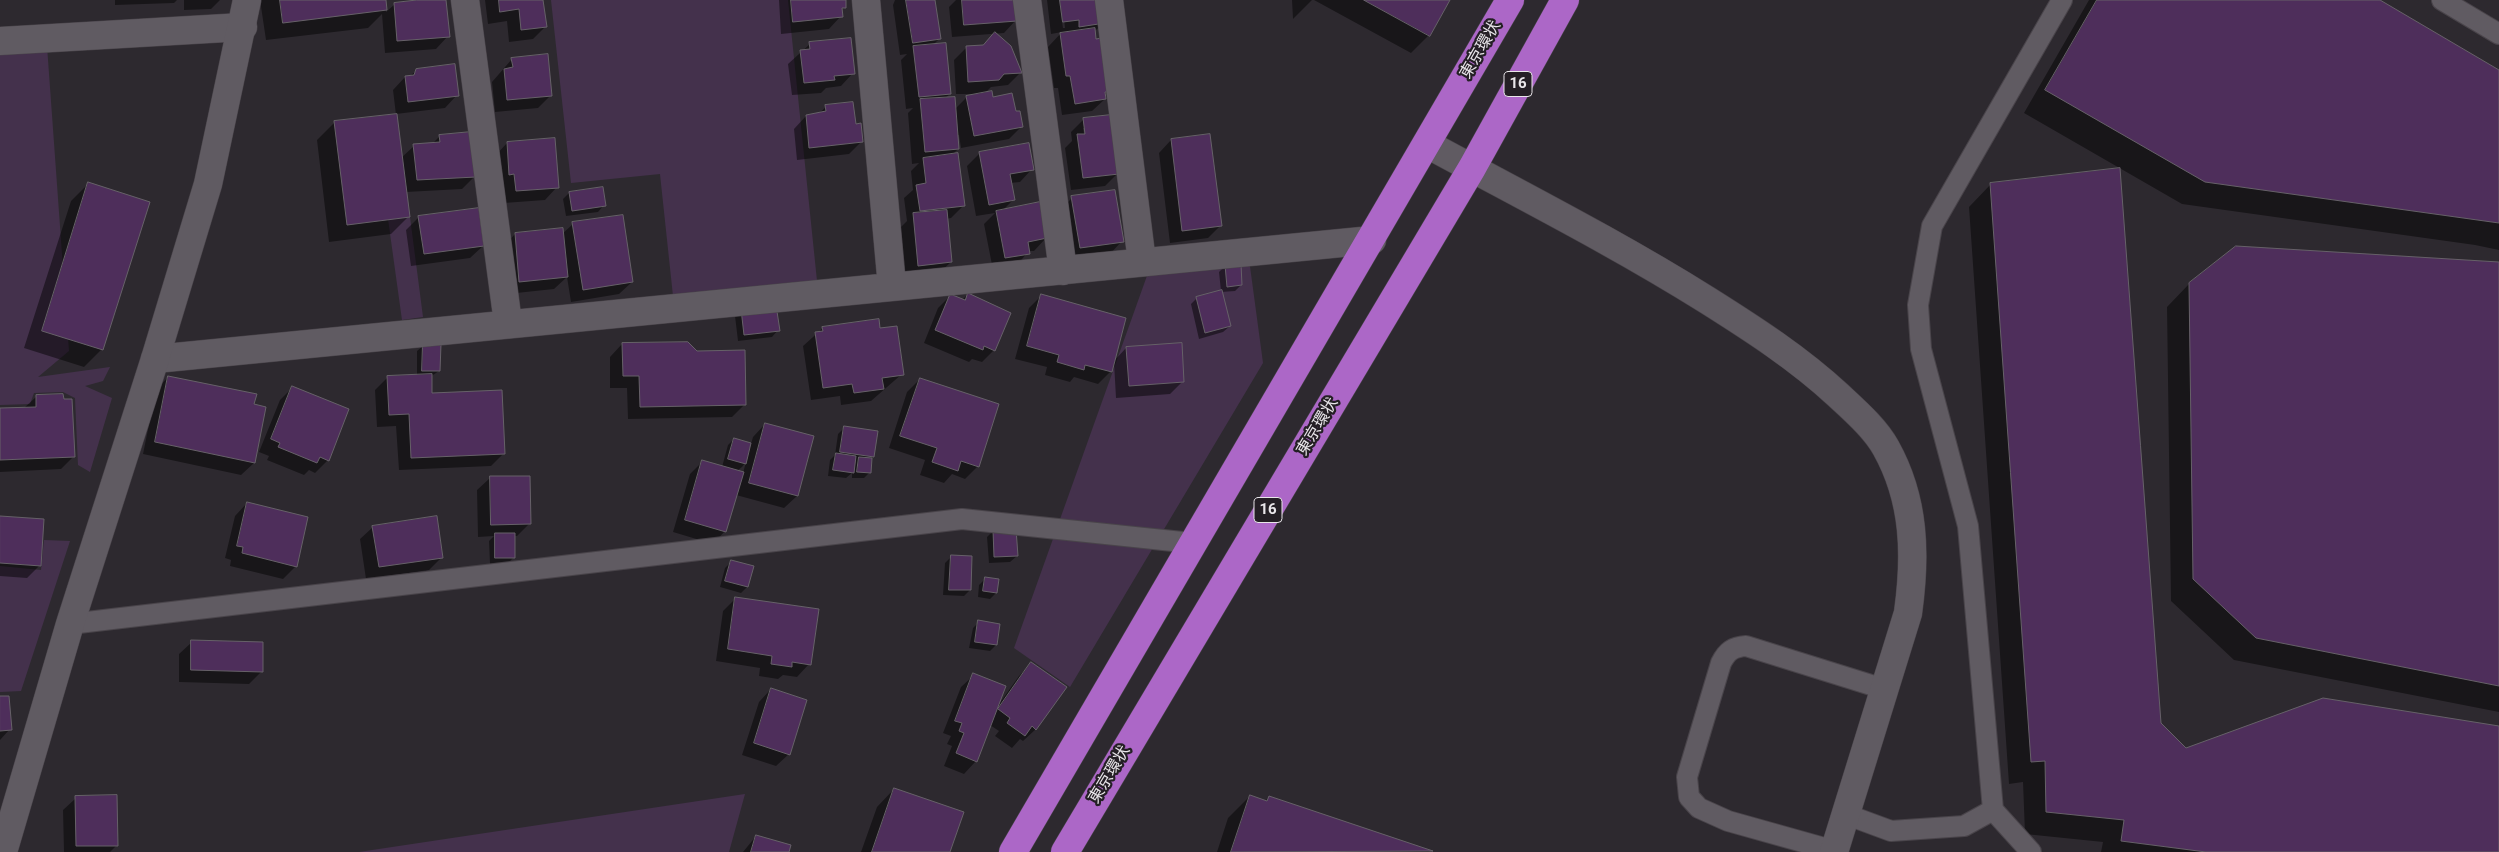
<!DOCTYPE html>
<meta charset="utf-8">
<style>
body{margin:0}
canvas{display:block;background:#2d292f}
</style>
<canvas width="2499" height="852"></canvas>
<script>
const ctx = document.querySelector('canvas').getContext('2d');
ctx.lineJoin = 'round';
function paint(path, color) { ctx.fillStyle = color; ctx.fill(path, 'evenodd'); }
function strokePath(path, color, width, dash) { ctx.strokeStyle = color; ctx.lineWidth = width; ctx.lineCap = dash ? 'butt' : 'round'; ctx.setLineDash(dash || []); ctx.stroke(path); }
function write(font, color, halo, rows, align = 'center') {
  ctx.font = font + ' Roboto,"Noto Sans JP",sans-serif'; ctx.lineWidth = 4.5; ctx.setLineDash([]); ctx.textBaseline = 'middle'; ctx.strokeStyle = halo; ctx.fillStyle = color; for (const [text, x, y, turn = 0] of rows) {
    ctx.save(); ctx.translate(x, y); ctx.rotate((+turn || 0) * Math.PI / 180); ctx.textAlign = isNaN(turn) ? turn : align; if (halo) ctx.strokeText(text, 0, 0); ctx.fillText(text, 0, 0); ctx.restore();
  }
}
paint(new Path2D(`
 M 551,0 L 788,0 L 817,281 L 673,296 L 660,174 L 571,183 Z
 M 47,46 L 69,351 L 38,377 L 110,367 L 103,381 L 85,386 L 112,398 L 90,472 L 78,465 L 75,398 L 63,392 L 34,393 L 30,404 L 0,405 L 0,50 Z
 M 410,217 L 423,317 L 402,320 L 388,219 Z
 M 1249,259 L 1263,363 L 1070,687 L 1014,648 L 1148,273 Z
 M 44,540 L 70,541 L 21,691 L 0,692 L 0,566 L 41,570 Z
 M 745,794 L 729,852 L 359,852 Z`), '#44314c');
paint(new Path2D(`
 M 115,0 L 177,0 L 174,3 L 115,5 Z
 M 184,0 L 220,0 L 211,9 L 184,10 Z
 M 260,0 L 385,0 L 386,12 L 395,4 L 445,0 L 448,36 L 436,49 L 385,53 L 382,14 L 368,28 L 266,40 Z
 M 485,0 L 542,0 L 545,27 L 533,39 L 509,42 L 507,21 L 488,24 Z
 M 779,0 L 844,0 L 845,7 L 841,11 L 841,16 L 829,29 L 781,34 Z
 M 895,0 L 934,0 L 940,38 L 932,46 L 950,94 L 944,99 L 955,109 L 967,97 L 992,98 L 1015,113 L 1022,126 L 1009,139 L 961,148 L 959,135 L 957,135 L 958,149 L 951,156 L 963,206 L 951,218 L 946,219 L 951,262 L 938,274 L 906,278 L 901,227 L 907,221 L 904,198 L 913,190 L 911,171 L 919,163 L 912,164 L 908,113 L 913,108 L 906,109 L 901,60 L 907,54 L 900,55 L 893,5 Z
 M 956,0 L 1014,0 L 1016,20 L 1004,33 L 952,37 L 949,7 Z
 M 1047,0 L 1059,0 L 1063,28 L 1065,28 L 1062,0 L 1103,23 L 1094,32 L 1109,91 L 1104,95 L 1105,99 L 1092,111 L 1062,115 L 1058,88 L 1054,88 L 1048,47 L 1062,32 L 1051,34 Z
 M 1292,0 L 1312,0 L 1293,19 Z
 M 1314,0 L 1448,0 L 1429,35 L 1411,53 Z
 M 2089,0 L 2377,0 L 2499,71 L 2499,250 L 2475,245 L 2182,204 L 2024,113 Z
 M 810,44 L 853,73 L 841,86 L 826,88 L 821,93 L 792,95 L 788,64 Z
 M 967,47 L 1020,73 L 1008,85 L 991,87 L 984,94 L 956,94 L 954,60 Z
 M 512,59 L 551,95 L 538,108 L 495,112 L 492,82 Z
 M 417,70 L 457,95 L 445,108 L 396,114 L 401,158 L 414,146 L 432,144 L 440,136 L 475,176 L 462,189 L 406,192 L 409,216 L 391,234 L 329,242 L 317,140 L 335,122 L 396,115 L 393,90 L 405,77 L 410,76 Z
 M 826,107 L 854,125 L 861,142 L 849,154 L 797,160 L 794,129 L 806,116 L 818,114 Z
 M 1084,119 L 1118,173 L 1105,186 L 1071,190 L 1065,148 L 1072,141 L 1071,132 ZM 1083,128 L 1086,128 L 1085,140 Z
 M 1171,140 L 1220,226 L 1208,238 L 1170,243 L 1159,153 Z
 M 507,143 L 557,187 L 545,200 L 504,203 L 495,156 Z
 M 980,153 L 1032,169 L 1020,182 L 1010,183 L 1013,200 L 1002,211 L 1046,238 L 1034,251 L 1029,251 L 1016,266 L 993,270 L 984,224 L 995,213 L 976,216 L 967,166 Z
 M 89,183 L 102,349 L 84,367 L 24,348 L 71,201 Z
 M 1991,184 L 2160,724 L 2186,749 L 2499,727 L 2499,852 L 2101,852 L 2103,842 L 2025,834 L 2023,782 L 2009,784 L 1969,207 Z
 M 569,193 L 604,205 L 598,212 L 566,216 L 563,199 Z
 M 1072,198 L 1122,241 L 1110,254 L 1068,260 L 1060,210 Z
 M 419,217 L 483,246 L 470,258 L 411,266 L 406,230 Z
 M 573,224 L 632,282 L 619,294 L 571,302 L 567,277 L 554,289 L 507,294 L 503,247 L 515,234 L 562,234 Z
 M 2499,263 L 2499,712 L 2234,660 L 2171,601 L 2167,307 L 2189,284 Z
 M 1225,266 L 1241,285 L 1235,291 L 1221,292 L 1230,326 L 1223,332 L 1199,339 L 1191,304 L 1197,298 L 1221,291 L 1219,272 Z
 M 968,294 L 994,350 L 982,362 L 972,359 L 969,362 L 924,343 L 938,308 L 950,296 L 962,300 Z
 M 1041,296 L 1114,361 L 1126,348 L 1183,381 L 1170,394 L 1116,398 L 1114,362 L 1111,371 L 1098,384 L 1074,377 L 1070,382 L 1045,375 L 1047,367 L 1015,359 L 1029,308 Z
 M 741,310 L 778,330 L 772,337 L 738,341 L 735,316 Z
 M 823,328 L 879,330 L 902,374 L 871,401 L 841,405 L 840,396 L 811,400 L 803,346 Z
 M 622,344 L 745,404 L 732,417 L 628,419 L 627,388 L 610,388 L 610,357 Z
 M 424,345 L 439,371 L 430,377 L 431,395 L 503,454 L 491,466 L 399,470 L 396,426 L 377,427 L 375,390 L 388,377 L 417,376 L 417,351 Z
 M 168,377 L 253,405 L 254,463 L 241,475 L 143,454 L 156,390 Z
 M 920,379 L 978,466 L 965,479 L 952,474 L 944,483 L 920,475 L 925,460 L 889,448 L 907,392 Z
 M 293,387 L 328,460 L 315,473 L 309,470 L 304,475 L 267,460 L 269,456 L 259,452 L 280,400 Z
 M 36,397 L 73,457 L 61,469 L 0,472 L 0,409 L 24,408 Z
 M 765,424 L 797,496 L 784,508 L 736,495 L 725,531 L 713,544 L 673,532 L 690,474 L 703,461 L 722,467 L 728,445 L 734,439 L 751,444 L 753,437 ZM 746,462 L 743,473 L 737,471 L 742,467 Z
 M 844,428 L 873,456 L 871,458 L 870,472 L 864,478 L 852,478 L 852,473 L 846,478 L 828,476 L 830,460 L 835,455 L 838,434 Z
 M 528,477 L 530,523 L 517,536 L 514,536 L 514,557 L 508,563 L 490,564 L 489,541 L 494,536 L 478,537 L 477,490 L 490,478 Z
 M 247,503 L 296,566 L 283,579 L 230,566 L 231,560 L 225,558 L 235,516 Z
 M 0,517 L 39,566 L 27,578 L 0,576 Z
 M 373,527 L 442,557 L 429,570 L 366,579 L 360,539 Z
 M 993,531 L 1017,556 L 1010,562 L 989,563 L 987,537 Z
 M 951,557 L 970,590 L 964,596 L 943,595 L 945,563 Z
 M 731,562 L 747,587 L 741,593 L 720,587 L 725,568 Z
 M 985,579 L 996,593 L 990,599 L 978,597 L 979,585 Z
 M 736,598 L 809,664 L 797,677 L 783,675 L 778,679 L 759,676 L 760,668 L 716,661 L 723,611 Z
 M 979,622 L 999,625 L 996,645 L 990,651 L 969,648 L 973,628 Z
 M 192,642 L 262,671 L 249,684 L 179,682 L 179,654 Z
 M 1031,664 L 1036,729 L 1023,741 L 1020,739 L 1012,748 L 995,736 L 999,731 L 990,725 L 976,761 L 964,774 L 944,766 L 952,746 L 947,744 L 951,736 L 943,733 L 961,687 L 974,675 L 999,704 L 1019,676 Z
 M 771,689 L 789,754 L 776,766 L 742,755 L 759,702 Z
 M 0,698 L 10,729 L 0,740 Z
 M 894,789 L 949,852 L 861,852 L 877,807 Z
 M 1250,796 L 1265,801 L 1269,797 L 1431,852 L 1217,852 L 1228,818 Z
 M 76,798 L 116,846 L 110,852 L 64,852 L 63,810 Z
 M 756,836 L 788,852 L 743,852 Z`), '#0007');
const building = new Path2D(`
 M 280,0 L 386,0 L 387,10 L 283,23 Z
 M 417,0 L 446,0 L 450,37 L 397,41 L 394,3 Z
 M 499,0 L 543,0 L 547,27 L 521,30 L 519,9 L 500,12 Z
 M 791,0 L 846,0 L 846,8 L 842,8 L 843,17 L 793,22 Z
 M 906,0 L 935,0 L 941,39 L 913,43 Z
 M 962,0 L 1015,0 L 1017,21 L 964,25 Z
 M 1060,0 L 1101,0 L 1105,23 L 1079,27 L 1079,20 L 1063,22 Z
 M 1364,0 L 1450,0 L 1430,36 Z
 M 2097,0 L 2380,0 L 2499,70 L 2499,223 L 2205,182 L 2045,90 Z
 M 1095,28 L 1096,39 L 1102,38 L 1110,92 L 1105,92 L 1106,99 L 1075,104 L 1070,76 L 1066,76 L 1060,33 Z
 M 995,32 L 1011,46 L 1022,73 L 1004,74 L 999,80 L 968,82 L 966,46 L 983,45 Z
 M 851,38 L 855,74 L 834,76 L 835,80 L 804,83 L 800,50 L 810,49 L 809,42 Z
 M 946,43 L 951,94 L 919,97 L 913,46 Z
 M 548,54 L 552,96 L 507,100 L 504,69 L 513,67 L 511,58 Z
 M 455,64 L 459,96 L 408,102 L 405,76 L 414,75 L 416,69 Z
 M 992,91 L 993,97 L 1012,93 L 1016,111 L 1020,111 L 1023,127 L 974,136 L 966,96 Z
 M 955,97 L 959,149 L 925,152 L 920,99 Z
 M 853,102 L 856,124 L 861,123 L 863,142 L 809,148 L 806,115 L 826,111 L 825,105 Z
 M 397,114 L 410,217 L 347,225 L 334,121 Z
 M 1111,115 L 1119,174 L 1083,178 L 1077,134 L 1085,134 L 1083,118 Z
 M 471,132 L 476,177 L 417,180 L 413,144 L 440,142 L 439,135 Z
 M 1210,134 L 1222,226 L 1182,231 L 1171,139 Z
 M 555,138 L 559,188 L 516,191 L 514,174 L 509,175 L 507,142 Z
 M 1029,143 L 1034,170 L 1010,174 L 1015,200 L 989,205 L 979,152 Z
 M 958,153 L 965,206 L 920,211 L 916,185 L 926,183 L 923,158 Z
 M 2120,168 L 2161,723 L 2186,748 L 2323,698 L 2499,726 L 2499,852 L 2206,852 L 2121,841 L 2124,820 L 2046,812 L 2045,761 L 2031,762 L 1990,183 Z
 M 88,182 L 150,202 L 103,350 L 42,331 Z
 M 603,187 L 606,206 L 572,211 L 569,192 Z
 M 1115,190 L 1124,242 L 1080,248 L 1071,196 Z
 M 1040,202 L 1047,238 L 1028,242 L 1030,254 L 1005,258 L 996,211 Z
 M 479,208 L 484,246 L 424,254 L 418,216 Z
 M 947,210 L 952,262 L 918,266 L 913,213 Z
 M 623,215 L 633,282 L 583,290 L 572,222 Z
 M 563,228 L 568,277 L 519,282 L 515,233 Z
 M 2236,246 L 2499,262 L 2499,686 L 2256,638 L 2193,579 L 2189,283 Z
 M 1241,264 L 1242,285 L 1227,287 L 1225,265 Z
 M 1222,290 L 1231,326 L 1205,333 L 1196,297 Z
 M 968,293 L 1011,313 L 995,351 L 984,346 L 983,350 L 935,330 L 950,294 L 965,300 Z
 M 1041,294 L 1126,318 L 1112,372 L 1085,365 L 1084,370 L 1057,362 L 1059,355 L 1027,346 Z
 M 776,305 L 780,331 L 744,335 L 741,309 Z
 M 879,319 L 880,328 L 897,326 L 904,375 L 882,378 L 884,389 L 854,393 L 852,384 L 823,388 L 815,332 L 823,331 L 822,327 Z
 M 688,342 L 697,351 L 745,350 L 746,405 L 640,407 L 639,376 L 623,376 L 622,343 Z
 M 423,343 L 441,344 L 440,371 L 422,371 Z
 M 1182,343 L 1184,382 L 1129,386 L 1126,347 Z
 M 432,374 L 432,393 L 502,390 L 505,454 L 411,458 L 409,414 L 389,415 L 387,376 Z
 M 168,376 L 257,394 L 254,404 L 266,407 L 255,463 L 155,442 Z
 M 920,378 L 999,404 L 979,467 L 961,461 L 958,471 L 932,462 L 937,448 L 900,436 Z
 M 292,386 L 349,409 L 329,461 L 320,457 L 317,463 L 278,447 L 280,443 L 271,439 Z
 M 63,394 L 64,399 L 72,399 L 75,457 L 0,460 L 0,408 L 36,407 L 36,395 Z
 M 765,423 L 814,436 L 798,496 L 749,483 Z
 M 844,426 L 878,431 L 874,457 L 840,452 Z
 M 734,438 L 751,443 L 746,464 L 728,459 Z
 M 836,453 L 856,456 L 854,473 L 833,470 Z
 M 859,457 L 872,458 L 871,473 L 857,472 Z
 M 702,460 L 744,472 L 726,532 L 685,520 Z
 M 490,476 L 530,476 L 531,524 L 491,525 Z
 M 247,502 L 308,517 L 297,567 L 242,553 L 243,547 L 237,546 Z
 M 0,516 L 44,519 L 41,566 L 0,563 Z
 M 437,516 L 443,558 L 379,567 L 372,526 Z
 M 1016,529 L 1018,556 L 994,557 L 993,530 Z
 M 495,533 L 515,533 L 515,558 L 495,558 Z
 M 951,555 L 972,556 L 971,590 L 949,590 Z
 M 731,560 L 754,566 L 748,587 L 725,581 Z
 M 985,577 L 999,579 L 997,593 L 983,591 Z
 M 735,597 L 819,609 L 811,665 L 792,662 L 792,667 L 771,664 L 772,656 L 728,649 Z
 M 978,620 L 1000,624 L 997,645 L 975,642 Z
 M 191,640 L 263,642 L 263,672 L 191,670 Z
 M 1031,662 L 1067,687 L 1036,730 L 1032,726 L 1025,736 L 1007,723 L 1010,718 L 998,709 Z
 M 973,673 L 1006,686 L 977,762 L 956,753 L 964,733 L 959,731 L 962,723 L 955,721 Z
 M 771,688 L 807,700 L 790,755 L 754,743 Z
 M 0,696 L 9,696 L 12,730 L 0,731 Z
 M 894,788 L 964,812 L 950,852 L 872,852 Z
 M 117,795 L 118,846 L 76,846 L 75,796 Z
 M 1250,795 L 1267,801 L 1269,796 L 1433,851 L 1231,852 Z
 M 756,835 L 791,845 L 789,852 L 751,852 Z`);
paint(building, '#4e2e5b');
strokePath(building, '#666168', 1);
const lane = new Path2D(`
 M 2442,0 L 2499,34
 M 70,624 L 962,519 L 1192,543
 M 1845,814 L 1891,831 L 1964,826 L 1993,810
 M 1835,851 L 1728,821 L 1699,808 L 1689,797 L 1687,777 L 1721,663 C 1727,651 1733,647 1746,646 L 1884,689
 M 2031,852 L 1993,810 L 1968,526 L 1921,349 L 1918,305 L 1932,226 L 2062,0`);
const street = new Path2D(`
 M 465,0 L 508,323
 M 866,0 L 892,287
 M 1027,0 L 1063,271
 M 1109,0 L 1142,262
 M 0,41 L 243,27
 M 1427,144 C 1521,195 1616,243 1707,300 C 1753,329 1798,358 1838,395 C 1854,410 1875,428 1886,448 C 1915,500 1916,555 1908,613 L 1834,852
 M 155,359 L 1372,240`);
const secondary = new Path2D(`
 M 3,852 L 70,624 L 155,359 L 208,184 L 247,0`);
const highway = new Path2D(`
 M 1013,852 L 1510,0
 M 1065,852 L 1472,168 L 1565,0`);
strokePath(lane, '#49444a', 22);
strokePath(street, '#49444a', 29);
strokePath(secondary, '#49444a', 29);
strokePath(highway, '#49444a', 29);
strokePath(lane, '#605b62', 20);
strokePath(street, '#605b62', 28);
strokePath(secondary, '#605b62', 28);
strokePath(highway, '#ac67c7', 28);
for (const [x, y, w] of [
 [1518,84,28],
 [1268,510,28]
]) { const box = new Path2D(); box.roundRect(x - w / 2, y - 12.5, w, 25, 4); ctx.fillStyle = '#241f25'; ctx.fill(box); strokePath(box, '#e9e6ea', 1); }
write('bold 15px', '#e9e6ea', null, [
 ["16",1518,84],
 ["16",1268,510]
]);
write('16px', '#e9e6ea', '#241f25', [
 ["東京環状",1481,50,-60],
 ["東京環状",1318,427,-59],
 ["東京環状",1110,775,-59]
]);
</script>
